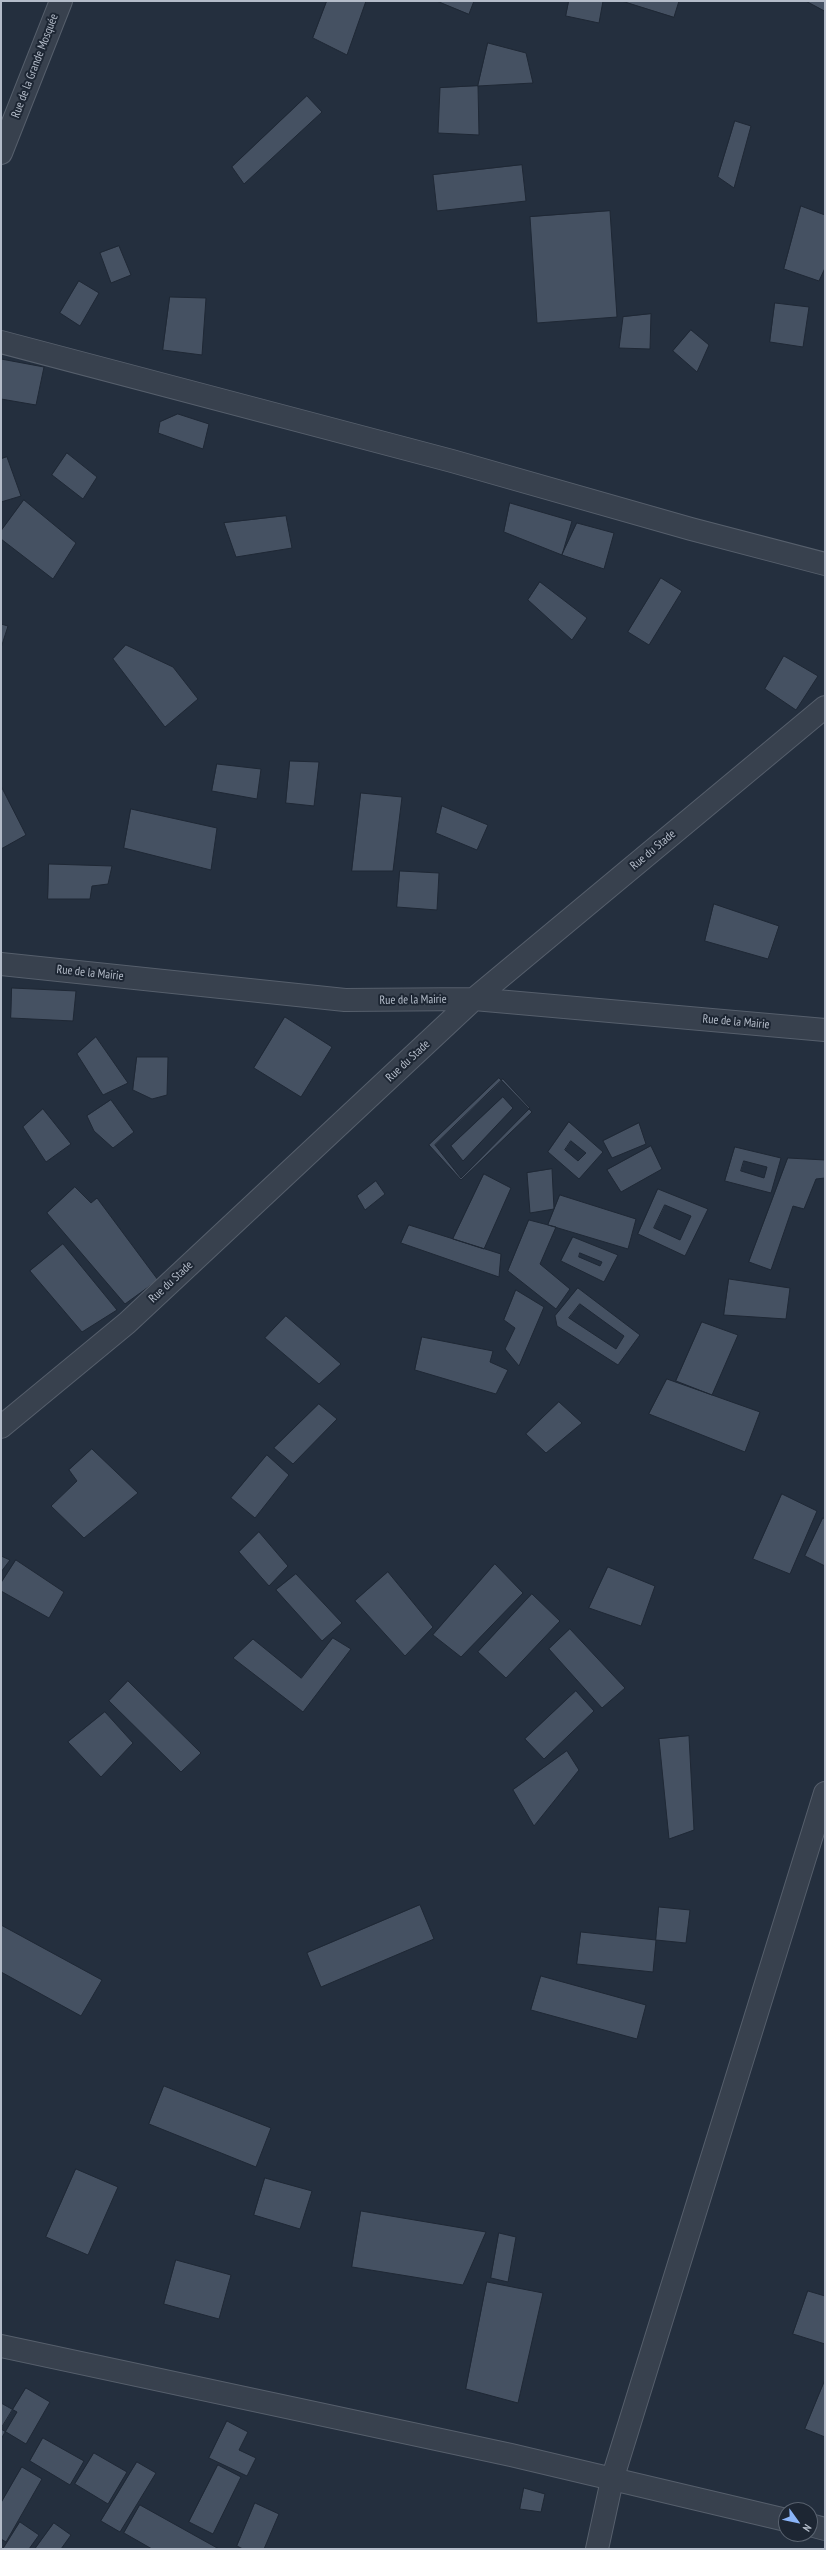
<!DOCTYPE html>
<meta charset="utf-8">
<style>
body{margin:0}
#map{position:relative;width:826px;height:2550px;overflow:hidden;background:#242f3e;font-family:"PT Sans Narrow",sans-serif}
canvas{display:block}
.frame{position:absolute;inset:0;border:2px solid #b4bcc9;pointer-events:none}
.north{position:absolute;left:778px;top:2502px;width:40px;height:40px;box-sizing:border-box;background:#1d2633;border:1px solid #59626f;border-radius:50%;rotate:123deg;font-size:11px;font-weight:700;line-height:16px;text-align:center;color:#b4bcc9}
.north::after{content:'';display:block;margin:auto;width:14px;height:18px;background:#8ab4f8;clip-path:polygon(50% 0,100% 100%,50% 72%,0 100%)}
</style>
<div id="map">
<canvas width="826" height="2550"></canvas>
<div class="frame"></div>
<div class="north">N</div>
</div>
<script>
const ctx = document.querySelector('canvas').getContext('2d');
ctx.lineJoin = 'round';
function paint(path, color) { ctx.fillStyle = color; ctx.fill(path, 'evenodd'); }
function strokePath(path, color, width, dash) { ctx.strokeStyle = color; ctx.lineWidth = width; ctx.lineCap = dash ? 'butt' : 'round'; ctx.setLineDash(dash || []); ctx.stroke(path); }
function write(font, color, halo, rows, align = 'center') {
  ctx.font = font + ' "PT Sans Narrow",sans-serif'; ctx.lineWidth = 4; ctx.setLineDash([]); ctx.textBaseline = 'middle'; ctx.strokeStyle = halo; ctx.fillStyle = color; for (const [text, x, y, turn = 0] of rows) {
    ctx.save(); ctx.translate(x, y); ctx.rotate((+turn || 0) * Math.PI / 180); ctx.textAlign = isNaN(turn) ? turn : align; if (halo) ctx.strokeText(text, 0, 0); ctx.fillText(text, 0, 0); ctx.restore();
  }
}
const building = new Path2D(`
 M 327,1 L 366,1 L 347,55 L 313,38 Z
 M 437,1 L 474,1 L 469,14 Z
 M 569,1 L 603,1 L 599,23 L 566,16 Z
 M 622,1 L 679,1 L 674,17 Z
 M 806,1 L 825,1 L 825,11 Z
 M 488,43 L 526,53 L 533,83 L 478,86 Z
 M 478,86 L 479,135 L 438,133 L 440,88 Z
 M 307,96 L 322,112 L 244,184 L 232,167 Z
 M 735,121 L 751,126 L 734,188 L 718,177 Z
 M 522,165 L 526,201 L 437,211 L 433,175 Z
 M 801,206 L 825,215 L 825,268 L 819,281 L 784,269 Z
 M 610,211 L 617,317 L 537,323 L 530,217 Z
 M 119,246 L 131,275 L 111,283 L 100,253 Z
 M 79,281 L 99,293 L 80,326 L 60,313 Z
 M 170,297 L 206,298 L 202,355 L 163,350 Z
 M 775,303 L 809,307 L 803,347 L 770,342 Z
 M 651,314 L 650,349 L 619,348 L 623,317 Z
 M 691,330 L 709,345 L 697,372 L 673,351 Z
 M 1,359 L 44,367 L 36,405 L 1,399 Z
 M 178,414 L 209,424 L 203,449 L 158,433 L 160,422 Z
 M 67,453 L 97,477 L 83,499 L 52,475 Z
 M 7,457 L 21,496 L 1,502 L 1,459 Z
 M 24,500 L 76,543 L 53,579 L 1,539 L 1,531 Z
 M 510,503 L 572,521 L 562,555 L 504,532 Z
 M 286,516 L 292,548 L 236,557 L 224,523 Z
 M 577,523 L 614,533 L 604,569 L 562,555 Z
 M 661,578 L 682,591 L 649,645 L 628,632 Z
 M 540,582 L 587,618 L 572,640 L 528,600 Z
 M 1,624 L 8,626 L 1,648 Z
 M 126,645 L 173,667 L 198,699 L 165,727 L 113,659 Z
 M 784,656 L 818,676 L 796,710 L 765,689 Z
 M 290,761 L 319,762 L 314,806 L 286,803 Z
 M 217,764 L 261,769 L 257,799 L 212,791 Z
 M 1,786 L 26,835 L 1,849 Z
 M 361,793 L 402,797 L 393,871 L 352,871 Z
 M 442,806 L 488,825 L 477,850 L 436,833 Z
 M 131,809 L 217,828 L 211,870 L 124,848 Z
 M 49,864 L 112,866 L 108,884 L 92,886 L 90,899 L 48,899 Z
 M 400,871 L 439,873 L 437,910 L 397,907 Z
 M 714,904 L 779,926 L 768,959 L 705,941 Z
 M 12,988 L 76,991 L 73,1021 L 11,1018 Z
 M 285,1017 L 332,1047 L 301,1097 L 254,1068 Z
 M 96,1037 L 128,1083 L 103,1095 L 77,1054 Z
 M 137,1057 L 168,1057 L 167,1095 L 152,1099 L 133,1090 Z
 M 499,1078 L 532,1112 L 461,1180 L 429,1145 Z
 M 503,1079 L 530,1108 L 461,1178 L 435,1145 Z
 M 503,1097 L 513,1108 L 463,1161 L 451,1146 Z
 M 111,1100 L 134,1132 L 113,1148 L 94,1131 L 87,1116 Z
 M 43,1109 L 71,1144 L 46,1162 L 23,1127 Z
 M 569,1122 L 603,1152 L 579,1179 L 548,1152 Z
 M 639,1123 L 646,1144 L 612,1158 L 603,1141 Z
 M 571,1141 L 586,1153 L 578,1161 L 565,1150 Z
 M 651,1146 L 662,1169 L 621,1192 L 607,1170 Z
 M 735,1147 L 781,1158 L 771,1193 L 725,1181 Z
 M 788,1158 L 825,1160 L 825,1178 L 816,1179 L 804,1209 L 793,1206 L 771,1270 L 749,1262 Z
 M 744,1161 L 767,1167 L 764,1178 L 741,1171 Z
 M 552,1169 L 554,1209 L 530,1213 L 527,1173 Z
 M 484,1174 L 511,1188 L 484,1249 L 453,1239 Z
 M 376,1181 L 385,1194 L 365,1210 L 357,1196 Z
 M 75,1187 L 91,1203 L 97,1198 L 158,1280 L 125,1304 L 47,1213 Z
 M 658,1189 L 708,1209 L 685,1256 L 638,1234 Z
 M 560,1195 L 636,1219 L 628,1249 L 548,1225 Z
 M 665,1205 L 691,1216 L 680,1240 L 654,1228 Z
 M 529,1220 L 556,1227 L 540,1264 L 570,1289 L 556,1309 L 508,1271 Z
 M 409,1225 L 501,1254 L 499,1277 L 401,1243 Z
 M 573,1237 L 618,1255 L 604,1282 L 561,1261 Z
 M 63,1244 L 117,1310 L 82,1332 L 30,1271 Z
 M 580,1253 L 602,1262 L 600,1266 L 579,1257 Z
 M 729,1279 L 790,1288 L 786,1319 L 724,1315 Z
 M 578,1288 L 640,1335 L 618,1365 L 557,1326 L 555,1316 Z
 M 516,1290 L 544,1307 L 519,1366 L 505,1349 L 515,1328 L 504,1320 Z
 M 580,1304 L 624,1336 L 616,1349 L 569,1318 Z
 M 286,1316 L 341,1364 L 319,1384 L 265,1338 Z
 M 702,1322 L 738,1335 L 712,1395 L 676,1381 Z
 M 422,1337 L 493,1351 L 490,1362 L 508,1370 L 496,1394 L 415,1370 Z
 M 667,1379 L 760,1412 L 745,1452 L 649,1414 Z
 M 559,1402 L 582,1423 L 546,1453 L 526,1434 Z
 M 319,1404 L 337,1419 L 293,1464 L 274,1448 Z
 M 92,1449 L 138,1493 L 84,1538 L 51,1506 L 77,1481 L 69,1470 Z
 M 267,1455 L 289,1475 L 255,1518 L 231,1498 Z
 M 782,1494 L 817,1511 L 790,1574 L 753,1559 Z
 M 823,1518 L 825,1519 L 825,1566 L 805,1556 Z
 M 259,1532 L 288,1566 L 269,1586 L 239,1552 Z
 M 1,1556 L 10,1560 L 1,1572 Z
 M 16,1560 L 64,1592 L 49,1618 L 1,1591 L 1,1583 Z
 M 495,1564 L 523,1593 L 461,1657 L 433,1635 Z
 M 608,1567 L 655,1586 L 641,1626 L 589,1608 Z
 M 388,1572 L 433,1627 L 405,1656 L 355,1601 Z
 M 296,1574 L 342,1623 L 322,1641 L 276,1590 Z
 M 532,1594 L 560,1621 L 506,1678 L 478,1652 Z
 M 570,1629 L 625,1688 L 602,1708 L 549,1649 Z
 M 333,1638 L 351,1649 L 303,1712 L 233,1658 L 253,1639 L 301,1678 Z
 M 128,1681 L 201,1753 L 181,1772 L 109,1701 Z
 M 576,1691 L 594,1711 L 544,1759 L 525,1739 Z
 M 105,1712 L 133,1743 L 101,1777 L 68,1742 Z
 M 689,1736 L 694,1830 L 669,1839 L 659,1739 Z
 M 567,1751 L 579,1770 L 534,1826 L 513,1790 Z
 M 420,1905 L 434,1939 L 321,1987 L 307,1953 Z
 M 659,1907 L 690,1910 L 686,1943 L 656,1940 Z
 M 1,1925 L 102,1980 L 81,2016 L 1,1972 Z
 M 581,1932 L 656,1940 L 653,1972 L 577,1964 Z
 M 541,1976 L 646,2005 L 637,2039 L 531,2010 Z
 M 164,2086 L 271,2128 L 256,2167 L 149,2124 Z
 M 76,2169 L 118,2187 L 88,2255 L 46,2237 Z
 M 265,2178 L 312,2191 L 300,2229 L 254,2215 Z
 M 361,2211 L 486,2232 L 463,2285 L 352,2267 Z
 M 499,2233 L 516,2237 L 508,2282 L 491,2278 Z
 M 176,2260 L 231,2275 L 219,2319 L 164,2304 Z
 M 487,2282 L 543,2293 L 518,2403 L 466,2389 Z
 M 808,2291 L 825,2296 L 825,2344 L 793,2334 Z
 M 825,2380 L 825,2437 L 805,2429 Z
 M 26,2388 L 50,2402 L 26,2444 L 1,2429 Z
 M 1,2403 L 17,2412 L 1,2439 Z
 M 227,2421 L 248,2432 L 239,2450 L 256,2458 L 247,2476 L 209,2458 Z
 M 43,2438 L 84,2461 L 70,2485 L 30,2461 Z
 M 94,2453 L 127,2472 L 108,2504 L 75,2484 Z
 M 137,2462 L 156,2473 L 120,2532 L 101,2521 Z
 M 218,2465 L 241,2477 L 213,2534 L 189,2522 Z
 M 22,2467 L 42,2479 L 6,2542 L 1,2539 L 1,2503 Z
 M 524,2488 L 545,2494 L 541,2512 L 520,2509 Z
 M 255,2503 L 279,2514 L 264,2549 L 243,2549 L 237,2546 Z
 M 140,2505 L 219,2549 L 152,2549 L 124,2533 Z
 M 20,2522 L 39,2535 L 29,2549 L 3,2549 Z
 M 54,2523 L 71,2535 L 61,2549 L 35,2549 Z`);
paint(building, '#455162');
strokePath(building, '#1f2835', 1);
const street = new Path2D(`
 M 1,153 L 61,1
 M 1,342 L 452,461 L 691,529 L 825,564
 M 1,964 L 345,1000 L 474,999 L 825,1030
 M 1,1427 L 127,1323 L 474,999 L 825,707
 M 1,2346 L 511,2455 L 786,2520
 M 810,2525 L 825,2529
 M 597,2549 L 612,2480 L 825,1793`);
strokePath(street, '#565f6c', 24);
strokePath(street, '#38414e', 22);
write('12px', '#b4bcc9', '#1d2633', [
 ["Rue de la Grande Mosquée",35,66,-69],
 ["Rue du Stade",653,850,-40],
 ["Rue de la Mairie",90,973,6],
 ["Rue de la Mairie",413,1000,-1],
 ["Rue de la Mairie",736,1022,5],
 ["Rue du Stade",408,1061,-43],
 ["Rue du Stade",171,1282,-43]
]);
</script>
